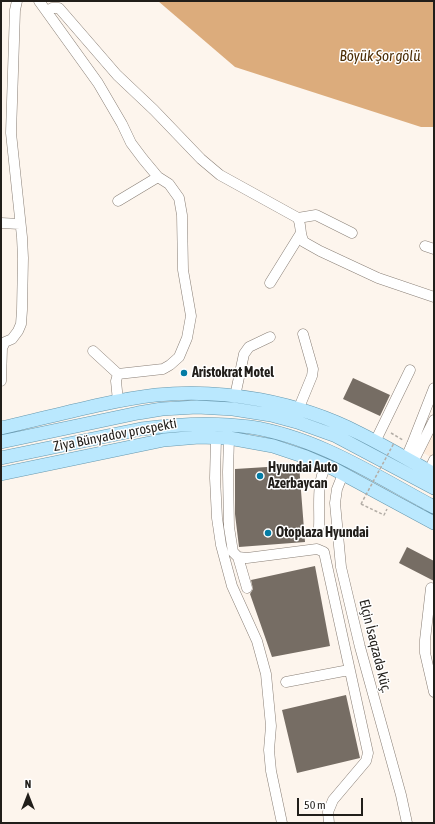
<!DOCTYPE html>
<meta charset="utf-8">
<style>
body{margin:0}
#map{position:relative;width:435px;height:824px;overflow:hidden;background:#fdf5ed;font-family:"Asap Condensed",sans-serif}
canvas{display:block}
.frame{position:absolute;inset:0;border:2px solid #211e1a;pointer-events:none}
.north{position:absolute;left:8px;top:776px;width:40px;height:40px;-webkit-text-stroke:3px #fff;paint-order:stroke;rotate:0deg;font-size:11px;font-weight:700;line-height:16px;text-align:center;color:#211e1a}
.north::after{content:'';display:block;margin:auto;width:14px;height:18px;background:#211e1a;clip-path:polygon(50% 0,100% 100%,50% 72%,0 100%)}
.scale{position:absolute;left:297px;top:798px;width:66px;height:18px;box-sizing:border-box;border:2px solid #211e1a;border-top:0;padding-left:5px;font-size:12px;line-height:14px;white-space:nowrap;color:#211e1a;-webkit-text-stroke:3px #fff;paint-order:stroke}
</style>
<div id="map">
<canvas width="435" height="824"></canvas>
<div class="frame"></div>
<div class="north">N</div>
<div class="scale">50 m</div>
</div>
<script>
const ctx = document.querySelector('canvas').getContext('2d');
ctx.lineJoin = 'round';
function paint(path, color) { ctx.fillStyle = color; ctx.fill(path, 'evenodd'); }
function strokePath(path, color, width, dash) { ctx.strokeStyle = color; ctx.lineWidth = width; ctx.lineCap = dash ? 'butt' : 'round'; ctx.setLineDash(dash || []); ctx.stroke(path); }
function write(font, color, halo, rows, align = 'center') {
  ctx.font = font + ' "Asap Condensed",sans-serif'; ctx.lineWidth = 3; ctx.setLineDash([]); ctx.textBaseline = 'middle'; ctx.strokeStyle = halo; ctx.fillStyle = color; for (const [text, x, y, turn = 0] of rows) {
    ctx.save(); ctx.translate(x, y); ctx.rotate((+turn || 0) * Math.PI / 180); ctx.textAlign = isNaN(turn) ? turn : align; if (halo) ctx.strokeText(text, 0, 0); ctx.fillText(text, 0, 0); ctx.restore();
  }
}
paint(new Path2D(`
 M 434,428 L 434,459 L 422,452 Z`), '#fdecdc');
paint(new Path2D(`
 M 158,1 L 434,1 L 434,127 L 421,127 L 235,67 Z`), '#dcac7c');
paint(new Path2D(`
 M 353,378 L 390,395 L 380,416 L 343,399 Z
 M 299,465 L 305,542 L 239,547 L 235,514 L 235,469 Z
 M 407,547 L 434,561 L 434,581 L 399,563 Z
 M 315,566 L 330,646 L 272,657 L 250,594 L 253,589 L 251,580 Z
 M 346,695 L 360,758 L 297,773 L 282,710 Z`), '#766d64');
const minor = new Path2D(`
 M 39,1 L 98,83 L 122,124 L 131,143 L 143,159 L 158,177 L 169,184 L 179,198 L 182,215 L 183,270 L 191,316 L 187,338 L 179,357 L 170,365 L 163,369 L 118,374 L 116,381 L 118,401
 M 47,12 L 52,8 L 59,8 L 117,75 L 154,110 L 201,159 L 220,175 L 298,218 C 302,227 299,234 304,242 L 320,251 L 378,278 L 434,297
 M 118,201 L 158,177
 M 298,218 L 316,215 L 352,233
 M 1,223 L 20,224
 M 425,246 L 434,249
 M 270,283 L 301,233
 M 93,351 L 118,374
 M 1,381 L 2,348 L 5,342 L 12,339 L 18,331 L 21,324 L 22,310 L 23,258 L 22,237 L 11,133 L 15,10 L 17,1
 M 235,396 L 244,354 L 249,347 L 270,337
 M 298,410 L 312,376 L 313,369 L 303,334
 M 216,438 L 215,478 L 217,518 L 221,545 L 232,586 L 257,641 L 266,674 L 271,726 L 269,750 L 271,771 L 282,823
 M 229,438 L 228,472 L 229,527 L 233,552 L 238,557 L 247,558 L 317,549 L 324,552 L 368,753 L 366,761 L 333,800 L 328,812 L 329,823
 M 375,442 L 410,370
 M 406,458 L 412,444 L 434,388
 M 413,462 L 434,420
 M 429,471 L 434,460
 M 343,474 L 337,489 L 335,503 L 341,567 L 360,647 L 401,795 L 407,823
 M 319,527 C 320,508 316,483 326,466
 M 238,557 L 247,588
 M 431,588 L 425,640 L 425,653 L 434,692
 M 286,682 L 349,670`);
const major = new Path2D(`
 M 1,428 C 51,417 105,401 156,395 C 224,388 298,402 359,433 C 385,446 409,460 434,474
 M 1,442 L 138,413 L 162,409 L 197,407 L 233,409 L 271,415 L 297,422 L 336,436 L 434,488
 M 1,458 L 141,429 C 177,424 214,422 250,427 C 317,437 376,476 434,507
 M 1,474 L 164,440 L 199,437 L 229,438 L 273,446 L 306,457 L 334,469 L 434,523`);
strokePath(minor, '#897f76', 11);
strokePath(major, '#6798ae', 14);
strokePath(new Path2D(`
 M 391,433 L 403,440
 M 361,504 L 384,515 L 387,509`), '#b4aea7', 1.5, [3, 2]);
strokePath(minor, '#fff', 10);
strokePath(major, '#bae8fe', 13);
strokePath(new Path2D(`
 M 361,504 L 394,443`), '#b4aea7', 1.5, [3, 2]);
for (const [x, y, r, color] of [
 [184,373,4,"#047ca4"],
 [260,476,4,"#047ca4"],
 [268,533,4,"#047ca4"]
]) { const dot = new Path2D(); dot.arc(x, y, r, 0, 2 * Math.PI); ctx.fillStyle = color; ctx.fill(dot); strokePath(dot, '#fff', 1.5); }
write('bold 14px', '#211e1a', '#fff', [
 ["Aristokrat Motel",192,373],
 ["Hyundai Auto",268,468],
 ["Azerbaycan",268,484],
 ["Otoplaza Hyundai",276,533]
], 'left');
write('14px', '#211e1a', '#fff', [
 ["Ziya Bünyadov prospekti",115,435,-11],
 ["Elçin İsaqzadə küç.",375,646,76]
]);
write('italic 15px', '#4d2e06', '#fff', [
 ["Böyük Şor gölü",380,56]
]);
</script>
